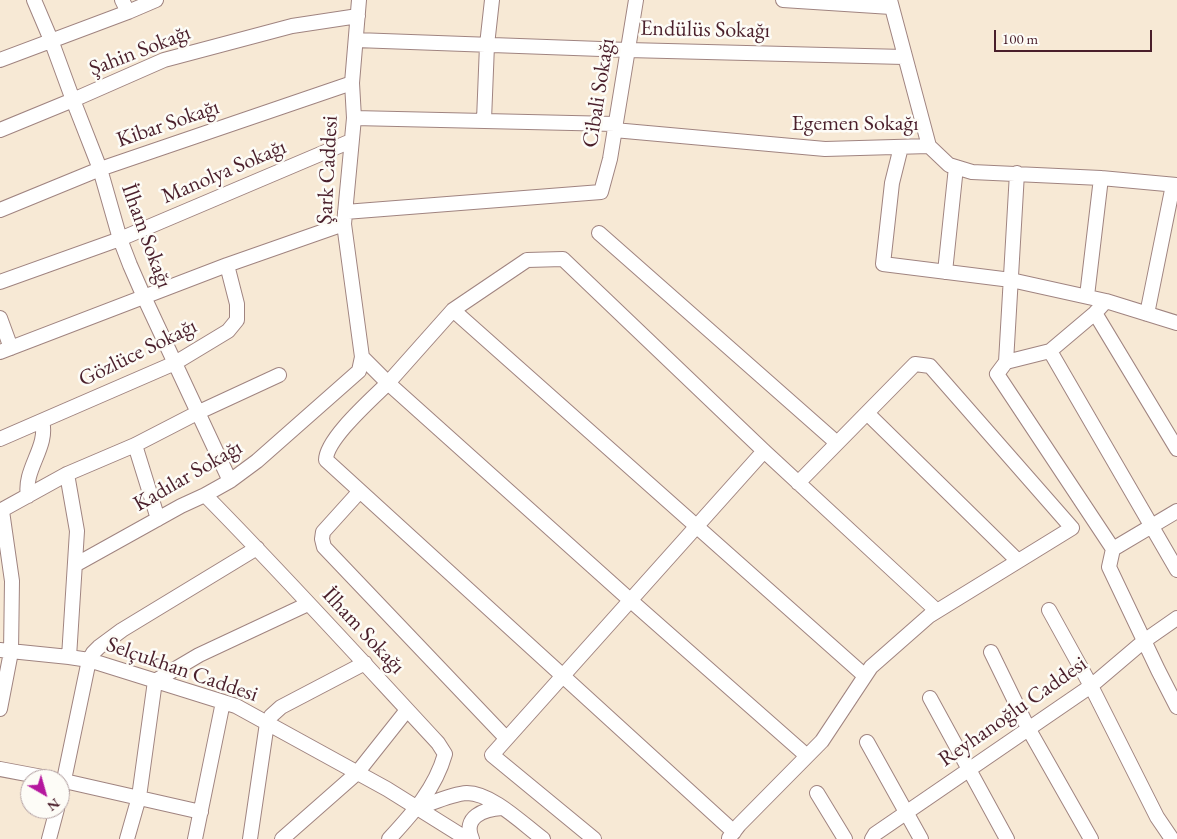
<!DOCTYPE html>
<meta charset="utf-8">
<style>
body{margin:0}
#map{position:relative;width:1177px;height:839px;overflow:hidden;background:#f7e9d5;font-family:"EB Garamond",serif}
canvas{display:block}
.north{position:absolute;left:20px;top:769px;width:50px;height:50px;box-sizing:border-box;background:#fdfcf7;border:1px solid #b5a4a5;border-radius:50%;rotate:142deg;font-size:14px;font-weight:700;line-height:20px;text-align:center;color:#4a1f2b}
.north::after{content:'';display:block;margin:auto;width:18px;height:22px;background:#b5179e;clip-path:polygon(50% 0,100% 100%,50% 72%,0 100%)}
.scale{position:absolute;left:994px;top:30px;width:158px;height:22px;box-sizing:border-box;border:2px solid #4a1f2b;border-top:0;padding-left:6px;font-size:15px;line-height:18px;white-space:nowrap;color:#4a1f2b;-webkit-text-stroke:4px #fdfcf7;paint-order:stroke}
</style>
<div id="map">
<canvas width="1177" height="839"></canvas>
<div class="north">N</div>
<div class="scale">100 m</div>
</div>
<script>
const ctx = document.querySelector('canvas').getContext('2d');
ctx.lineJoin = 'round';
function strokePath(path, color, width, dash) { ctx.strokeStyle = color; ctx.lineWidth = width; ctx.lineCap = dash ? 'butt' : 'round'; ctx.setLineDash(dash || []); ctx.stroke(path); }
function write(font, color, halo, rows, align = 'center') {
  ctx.font = font + ' "EB Garamond",serif'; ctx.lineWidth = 5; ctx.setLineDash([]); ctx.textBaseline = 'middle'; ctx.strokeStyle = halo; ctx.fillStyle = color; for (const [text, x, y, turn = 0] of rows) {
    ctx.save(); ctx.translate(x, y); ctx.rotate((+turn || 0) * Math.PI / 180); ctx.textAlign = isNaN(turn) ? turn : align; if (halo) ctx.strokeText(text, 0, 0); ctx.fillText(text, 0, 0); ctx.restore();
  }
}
const minor = new Path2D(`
 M 34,0 L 51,40 L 73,100 L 100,169 L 120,239 L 130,265 L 144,297 L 230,481
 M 122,0 L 128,12
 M 783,0 L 891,7
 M 890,0 L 929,146
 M 356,40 L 628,50 L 904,57
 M 0,60 L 128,12 L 156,0
 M 354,118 L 615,124
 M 484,120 L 487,45 L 492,0
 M 0,130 L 73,100 L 164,60 L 292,26 L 358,16
 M 614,130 L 825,149 L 929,146 L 949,165 L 972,172 L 1101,178 L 1177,185
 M 901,147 L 892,183 L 883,264 L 1011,280 L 1106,301 L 1177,323
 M 0,210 L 100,169 L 352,83
 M 345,212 L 601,192 L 610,159 L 636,0
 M 599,233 L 837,443
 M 945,272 L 956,167
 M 0,282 L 120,239 L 351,141
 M 1087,296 L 1101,178
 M 1106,301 L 1095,313 L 1050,351 L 1006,362 L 997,374 L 1113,549
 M 453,310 L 865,676
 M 1095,313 L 1177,449
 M 1147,314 L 1173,185
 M 0,318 L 11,348
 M 1050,351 L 1177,570
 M 0,352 L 227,265 L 344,224
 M 362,357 L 388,383 L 453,310 L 527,260 L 563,259 L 764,451 L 937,611
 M 1006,362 L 1017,173
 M 867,413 L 1018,561
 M 0,439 L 175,363 L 228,331 L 237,320 L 237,304 L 227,265
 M 135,445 L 158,519
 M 67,474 L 77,531 L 69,657
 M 360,491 L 323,532 L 322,539 L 324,547 L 506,738
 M 205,495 C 285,576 361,660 438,743 L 445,754 C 435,789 413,813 389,839
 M 28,496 C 23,469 49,447 42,421
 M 0,511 L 67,474 L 135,445 L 199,412 L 279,375
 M 1113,549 L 1109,567 L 1158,670 L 1177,707
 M 1113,549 L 1177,511
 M 75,565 L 181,506 L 205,495 L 230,481 L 257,461 L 359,371 L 362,357 L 344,224 L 354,118 L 352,83 L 359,0
 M 1049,610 L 1091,686 L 1157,817 L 1172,839
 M 0,650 L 69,657 L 89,660 L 236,706 L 387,789 L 467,839
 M 991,652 L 1028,728 L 1091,839
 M 930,698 L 1007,839
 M 0,709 L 11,652 L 12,581 L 2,511
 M 867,742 L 921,839
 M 0,769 L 53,779
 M 60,780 L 201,812
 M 817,793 L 845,839
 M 60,799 L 89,660 L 93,653 L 99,647 L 122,630 L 257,548
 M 418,808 C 433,803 451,794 467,793 C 492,793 524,825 543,839
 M 734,832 L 326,460 C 326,439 372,399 388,383 L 630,600 L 807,756
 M 729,838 L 739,825 L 822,741 L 871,667 L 929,616 L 1072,528 L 930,366 L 915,364 L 798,483
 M 49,839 L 57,809
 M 127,839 L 139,797 L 155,681 L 199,655 L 308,604
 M 195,839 L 223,702
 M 250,839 L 267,723 L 271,716 L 281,707 L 365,663
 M 282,839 L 357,773 L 407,710
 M 472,839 C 462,817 484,809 502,808
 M 594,839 L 492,755 L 764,451
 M 872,839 L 875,834 L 1091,686 L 1144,641 L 1177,618`);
strokePath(minor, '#a08480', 16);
strokePath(minor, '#fff', 14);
write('22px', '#4a1f2b', '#fdfcf7', [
 ["Endülüs Sokağı",705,30,1],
 ["Şahin Sokağı",140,51,-21],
 ["Cibali Sokağı",599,93,-81],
 ["Kibar Sokağı",168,124,-19],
 ["Egemen Sokağı",855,124],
 ["Şark Caddesi",328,170,-87],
 ["Manolya Sokağı",224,172,-23],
 ["İlham Sokağı",146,236,70],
 ["Gözlüce Sokağı",138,353,-26],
 ["Kadılar Sokağı",188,476,-30],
 ["İlham Sokağı",363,631,47],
 ["Selçukhan Caddesi",182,670,19],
 ["Reyhanoğlu Caddesi",1013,712,-35]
]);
</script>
